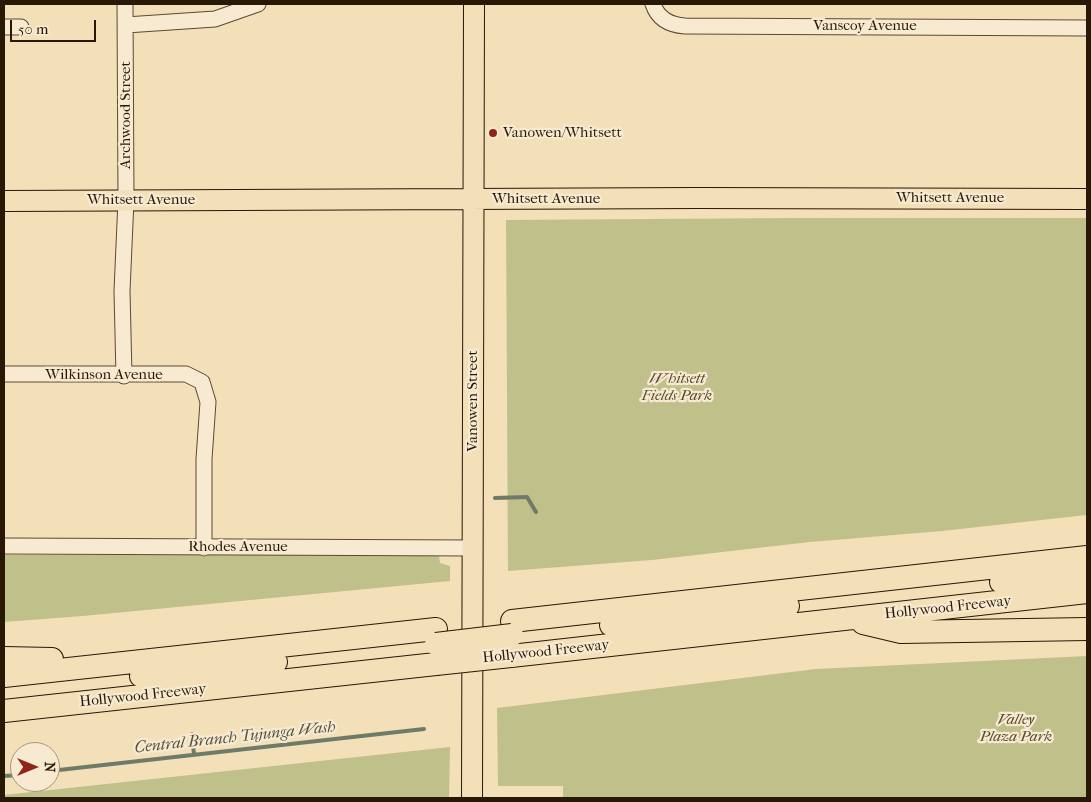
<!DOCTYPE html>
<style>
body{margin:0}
#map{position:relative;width:1091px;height:802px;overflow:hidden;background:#f3dfb8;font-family:"IM FELL French Canon",serif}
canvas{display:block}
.frame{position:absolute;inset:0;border:5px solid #291806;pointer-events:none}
.north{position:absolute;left:10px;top:742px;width:50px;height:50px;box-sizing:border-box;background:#f7ead1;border:1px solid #a59680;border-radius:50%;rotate:90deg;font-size:14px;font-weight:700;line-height:20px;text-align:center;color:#291806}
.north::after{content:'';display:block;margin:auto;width:18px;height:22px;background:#8f2418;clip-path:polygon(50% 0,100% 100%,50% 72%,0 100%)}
.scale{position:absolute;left:10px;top:20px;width:86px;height:22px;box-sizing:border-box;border:2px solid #291806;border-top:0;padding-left:6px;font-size:15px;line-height:18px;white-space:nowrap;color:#291806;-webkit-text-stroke:4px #f7ead1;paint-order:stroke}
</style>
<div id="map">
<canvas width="1091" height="802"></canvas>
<div class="frame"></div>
<div class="north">N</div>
<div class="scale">50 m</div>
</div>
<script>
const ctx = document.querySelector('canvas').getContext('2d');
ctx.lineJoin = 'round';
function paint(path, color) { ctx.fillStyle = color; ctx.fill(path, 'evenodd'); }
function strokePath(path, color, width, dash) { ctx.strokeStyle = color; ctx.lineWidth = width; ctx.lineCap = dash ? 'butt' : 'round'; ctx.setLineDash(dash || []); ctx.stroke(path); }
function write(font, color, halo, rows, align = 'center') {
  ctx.font = font + ' "IM FELL French Canon",serif'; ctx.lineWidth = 4.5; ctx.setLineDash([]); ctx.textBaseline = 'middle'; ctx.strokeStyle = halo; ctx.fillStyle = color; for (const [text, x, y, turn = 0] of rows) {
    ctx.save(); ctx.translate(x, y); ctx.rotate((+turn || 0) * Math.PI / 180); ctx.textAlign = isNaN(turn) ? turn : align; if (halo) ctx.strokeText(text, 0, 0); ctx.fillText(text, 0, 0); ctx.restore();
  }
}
paint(new Path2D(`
 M 795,218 L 1087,218 L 1087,515 L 942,531 L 810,542 L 652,560 L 508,571 L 506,220 Z
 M 4,555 L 439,555 L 440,563 L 450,566 L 450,581 L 83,616 L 4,622 Z
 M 1087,656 L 1087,798 L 563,798 L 563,786 L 498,786 L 497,708 L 816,669 Z
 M 450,747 L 449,798 L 4,798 L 4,795 Z`), '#c0c08b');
strokePath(new Path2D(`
 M 495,498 L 527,497 L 536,512
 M 192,734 L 194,755
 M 50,771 L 424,729
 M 4,776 L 20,775`), '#6e7b69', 4);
const minor = new Path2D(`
 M 653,4 C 658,19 670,25 685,26 L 1087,28
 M 126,25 L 215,19 L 258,4
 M 4,27 L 21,27
 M 4,374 L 186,374 L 202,382 L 208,402 L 204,459 L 204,548
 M 124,376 L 122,291 L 126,200 L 125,4
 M 4,546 L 473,548`);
const major = new Path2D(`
 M 4,201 L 697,198 L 1087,199
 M 472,798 L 474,4`);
const highway = new Path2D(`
 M 1001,582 L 1087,573
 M 512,621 L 1087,557
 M 863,623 L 901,632 L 1087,629
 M 611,625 L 788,606
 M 511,656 L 1087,592
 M 4,658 L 52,659
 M 4,676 L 436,629
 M 141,676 L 276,662
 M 4,711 L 436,664`);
strokePath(minor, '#5c4a32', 17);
strokePath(major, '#291806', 22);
strokePath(highway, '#291806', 24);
strokePath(minor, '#f7ead1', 15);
strokePath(major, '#f3dfb8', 20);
strokePath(highway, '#f3dfb8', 22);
const highwayBridge = new Path2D(`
 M 436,644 L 512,635
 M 436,664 L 511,656`);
strokePath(highwayBridge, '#291806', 24, []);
strokePath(highwayBridge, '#f3dfb8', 22);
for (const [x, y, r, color] of [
 [493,133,5,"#8f2418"]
]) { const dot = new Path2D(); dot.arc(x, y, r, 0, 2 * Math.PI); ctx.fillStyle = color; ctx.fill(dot); strokePath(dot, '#f7ead1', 2); }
write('15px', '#291806', '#f7ead1', [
 ["Vanscoy Avenue",865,26],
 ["Archwood Street",126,115,-90],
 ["Whitsett Avenue",950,198],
 ["Whitsett Avenue",546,199],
 ["Whitsett Avenue",141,200],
 ["Wilkinson Avenue",104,375],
 ["Vanowen Street",473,401,-90],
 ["Rhodes Avenue",238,547],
 ["Hollywood Freeway",948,608,-6],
 ["Hollywood Freeway",546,652,-6],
 ["Hollywood Freeway",143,696,-6]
]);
write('15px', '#291806', '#f7ead1', [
 ["Vanowen/Whitsett",503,133]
], 'left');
write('italic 15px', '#564a2e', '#f7ead1', [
 ["Whitsett",677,379],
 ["Fields Park",677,396],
 ["Valley",1016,720],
 ["Plaza Park",1016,737]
]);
write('italic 16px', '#515240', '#f7ead1', [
 ["Central Branch Tujunga Wash",235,738,-6]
]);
</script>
